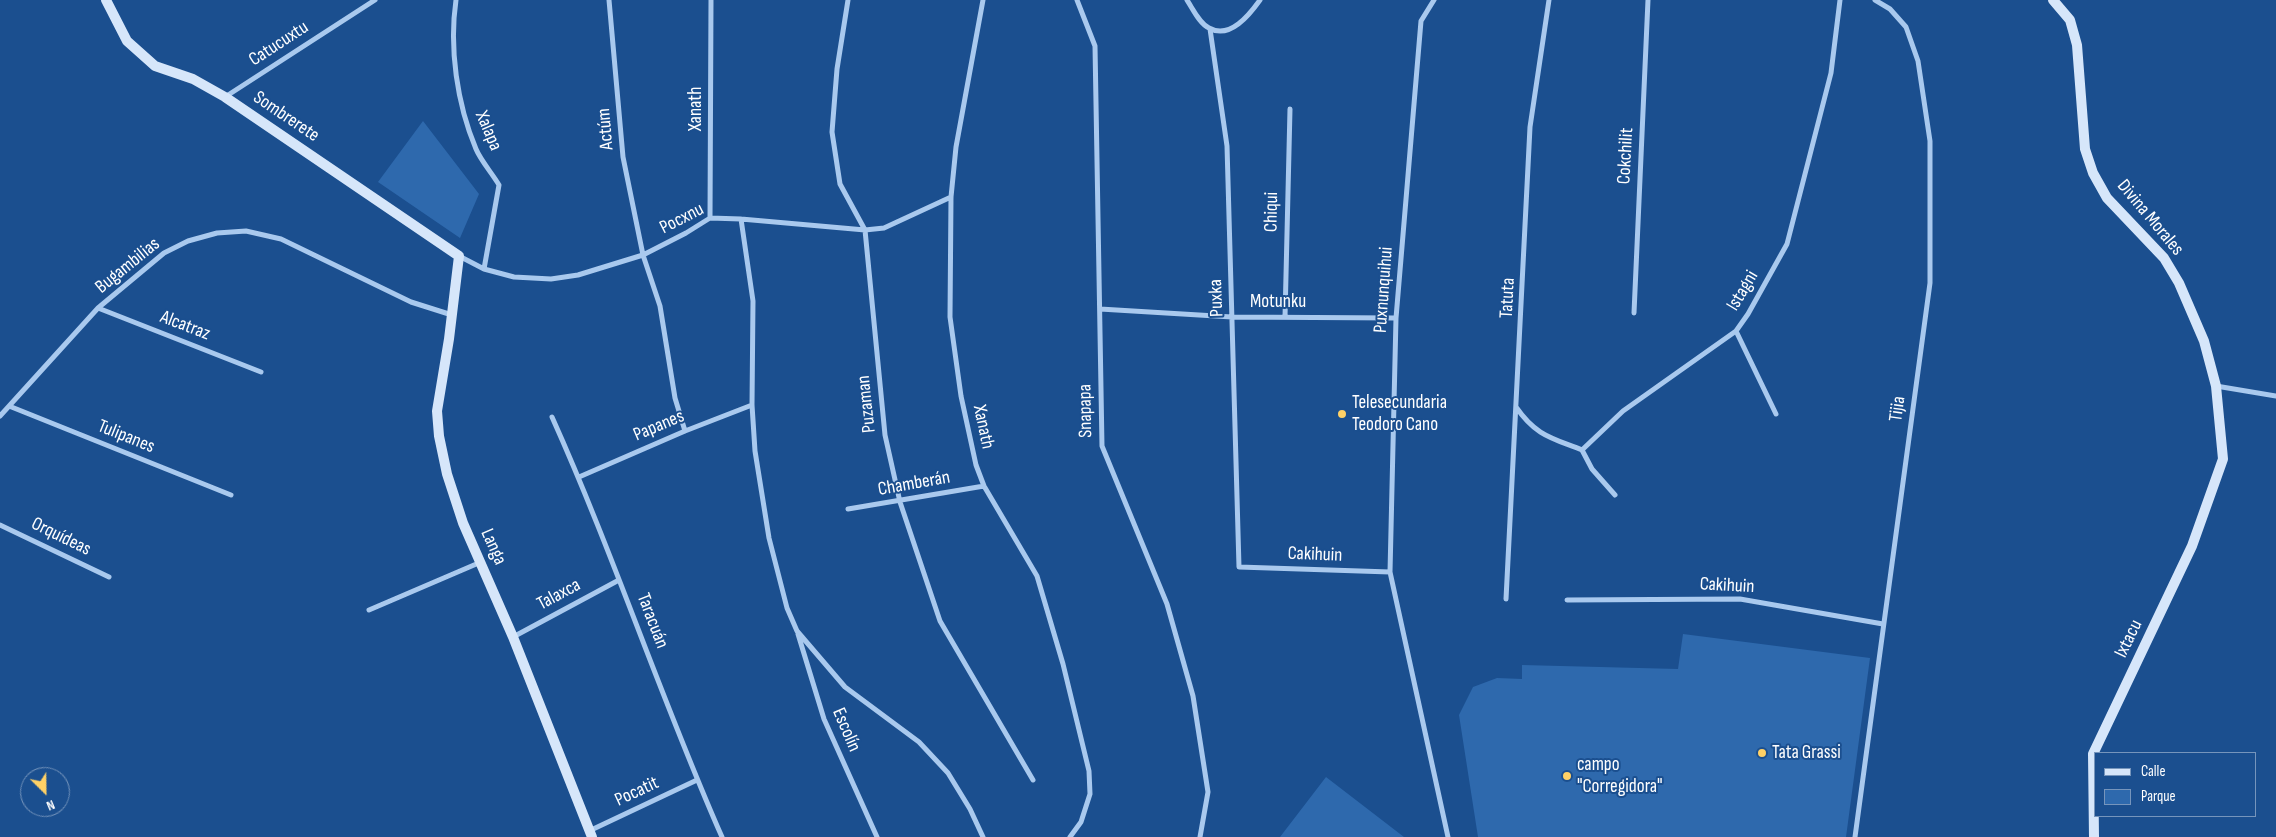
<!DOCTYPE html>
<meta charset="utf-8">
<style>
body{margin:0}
#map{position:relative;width:2276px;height:837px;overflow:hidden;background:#1b4f8f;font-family:"Sofia Sans Condensed",sans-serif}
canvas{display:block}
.legend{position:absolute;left:2094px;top:752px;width:162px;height:65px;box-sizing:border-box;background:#1b4f8f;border:1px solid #7695bc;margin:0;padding:6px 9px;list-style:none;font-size:15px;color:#fff}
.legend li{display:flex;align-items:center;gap:10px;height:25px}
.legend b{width:25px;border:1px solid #7695bc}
.north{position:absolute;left:20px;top:767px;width:50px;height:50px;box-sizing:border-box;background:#1b4f8f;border:1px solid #7695bc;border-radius:50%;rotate:157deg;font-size:14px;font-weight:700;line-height:20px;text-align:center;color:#fff}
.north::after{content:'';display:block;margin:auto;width:18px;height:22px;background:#ffd166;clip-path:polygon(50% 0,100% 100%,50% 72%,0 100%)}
</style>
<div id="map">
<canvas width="2276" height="837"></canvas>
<ul class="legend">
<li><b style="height:6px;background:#d6e6fa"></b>Calle</li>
<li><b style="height:14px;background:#2e69ad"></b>Parque</li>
</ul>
<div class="north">N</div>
</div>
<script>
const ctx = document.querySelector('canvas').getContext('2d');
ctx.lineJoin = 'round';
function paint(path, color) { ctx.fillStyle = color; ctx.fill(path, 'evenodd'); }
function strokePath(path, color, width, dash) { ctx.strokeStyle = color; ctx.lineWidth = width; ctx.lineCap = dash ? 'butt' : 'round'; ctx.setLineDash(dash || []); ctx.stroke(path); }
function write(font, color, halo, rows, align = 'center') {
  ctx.font = font + ' "Sofia Sans Condensed",sans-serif'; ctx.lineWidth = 4; ctx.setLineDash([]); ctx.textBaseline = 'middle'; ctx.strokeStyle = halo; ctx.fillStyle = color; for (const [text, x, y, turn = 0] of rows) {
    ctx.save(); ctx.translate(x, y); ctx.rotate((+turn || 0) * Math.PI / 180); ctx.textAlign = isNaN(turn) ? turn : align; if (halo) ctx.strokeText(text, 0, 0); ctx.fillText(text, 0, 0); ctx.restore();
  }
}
paint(new Path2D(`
 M 423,121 L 479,194 L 460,238 L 378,182 Z
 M 1683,634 L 1870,658 L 1846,837 L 1478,837 L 1459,715 L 1473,687 L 1497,678 L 1522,679 L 1522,665 L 1678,669 Z
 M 1326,777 L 1404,837 L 1280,837 Z`), '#2e69ad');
strokePath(new Path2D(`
 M 456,0 C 449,48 457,104 476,149 C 481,161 492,173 499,185 L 484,269
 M 609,0 L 623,157 L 643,255 L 660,306 L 675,398 L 685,431
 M 848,0 L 837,69 L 832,132 L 840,184 L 865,230 L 885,435 L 900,502 L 940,621 L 1033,780
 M 983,0 L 956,147 L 951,197 L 950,317 L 961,396 L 976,465 L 984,486 L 1037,576 L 1063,664 L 1089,771 L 1090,794 L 1081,822 L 1070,837
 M 1077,0 L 1095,46 L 1102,446 L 1167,604 L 1193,696 L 1208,792 L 1200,837
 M 1187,0 C 1193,9 1199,23 1209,28 C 1230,40 1250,14 1260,0
 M 1434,0 L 1421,21 L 1396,318 L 1390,572 L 1448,837
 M 1210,29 L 1227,146 L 1239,567 L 1390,572
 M 225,97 L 375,0
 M 710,218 L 711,0
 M 741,219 L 753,301 L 752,405 L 755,451 L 769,538 L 787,608 L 797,631 L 845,687 L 919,742 L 948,773 L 970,809 L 983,837
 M 459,256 L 484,269 L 514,277 L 551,279 L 578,275 L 643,255 L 686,233 L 710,218 L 741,219 L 865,230 L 884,228 L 951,197
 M 98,308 L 261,372
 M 1100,309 L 1232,317 L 1396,318
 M 1634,313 L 1648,0
 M 1285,317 L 1290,109
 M 1736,331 L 1776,414
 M 2216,386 L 2276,396
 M 9,406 L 231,495
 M 1516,407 C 1536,436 1552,438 1582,450
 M 0,416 L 98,308 L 164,253 L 188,241 L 217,233 L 246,231 L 281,239 L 411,302 L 452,315
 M 552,417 C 614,555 661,699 722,837
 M 1582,450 L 1623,411 L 1736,331 L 1748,314 L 1787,244 L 1831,73 L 1840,0
 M 1582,450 L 1592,469 L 1615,495
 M 579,477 L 685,431 L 752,405
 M 848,509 L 984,486
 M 0,525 L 109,577
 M 1506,599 L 1530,127 L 1549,0
 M 1567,600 L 1740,599 L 1883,624
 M 369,610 L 481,562
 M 798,634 L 824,719 L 877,837
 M 513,637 L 619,580
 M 589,831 L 697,780
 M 1855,837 L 1930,283 L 1930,141 L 1918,61 L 1906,27 L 1890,9 L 1875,0`), '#a9c9ee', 5);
strokePath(new Path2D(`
 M 106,0 L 127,41 L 155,66 L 193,79 L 225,97 L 459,256 L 449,339 L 437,411 L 439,436 L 447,474 L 463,523 L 513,637 L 592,837
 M 2053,0 L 2070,20 L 2077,45 L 2085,149 L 2093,173 L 2107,198 L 2164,258 L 2179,283 L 2204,341 L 2216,386 L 2223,459 L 2192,546 L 2093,754 L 2094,837`), '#d6e6fa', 10);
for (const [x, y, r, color] of [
 [1342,414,5,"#ffd166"],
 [1762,753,5,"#ffd166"],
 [1567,776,5,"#ffd166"]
]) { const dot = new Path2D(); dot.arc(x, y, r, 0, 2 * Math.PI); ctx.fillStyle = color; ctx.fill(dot); strokePath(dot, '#1b4f8f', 2); }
write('19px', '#fff', '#1b4f8f', [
 ["Catucuxtu",279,44,-33],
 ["Xanath",696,109,-90],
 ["Sombrerete",286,117,34],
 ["Actúm",606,129,-95],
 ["Xalapa",488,131,67],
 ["Cokchilit",1626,156,-87],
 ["Chiqui",1272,212,-89],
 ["Divina Morales",2150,218,50],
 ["Pocxnu",682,219,-27],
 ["Bugambilias",128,266,-39],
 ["Puxnunquihui",1384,290,-86],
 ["Istagni",1743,291,-59],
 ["Puxka",1217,298,-92],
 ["Tatuta",1508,298,-87],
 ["Motunku",1278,302],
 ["Alcatraz",185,326,21],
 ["Puzaman",867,404,-96],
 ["Tijia",1898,409,-82],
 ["Snapapa",1086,411,-91],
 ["Papanes",659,426,-23],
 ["Xanath",983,427,78],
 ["Tulipanes",126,437,22],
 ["Chamberán",914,484,-10],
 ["Orquídeas",61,537,26],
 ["Langa",493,547,66],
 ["Cakihuin",1315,555,2],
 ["Cakihuin",1727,586,3],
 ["Talaxca",559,595,-28],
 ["Taracuán",652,621,69],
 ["Ixtacu",2129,639,-64],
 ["Escolín",846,730,67],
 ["Pocatit",637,792,-25]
]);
write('19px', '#fff', '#1b4f8f', [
 ["Telesecundaria",1352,403],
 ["Teodoro Cano",1352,425],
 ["Tata Grassi",1772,753],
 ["campo",1577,765],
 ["\"Corregidora\"",1577,787]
], 'left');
</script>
